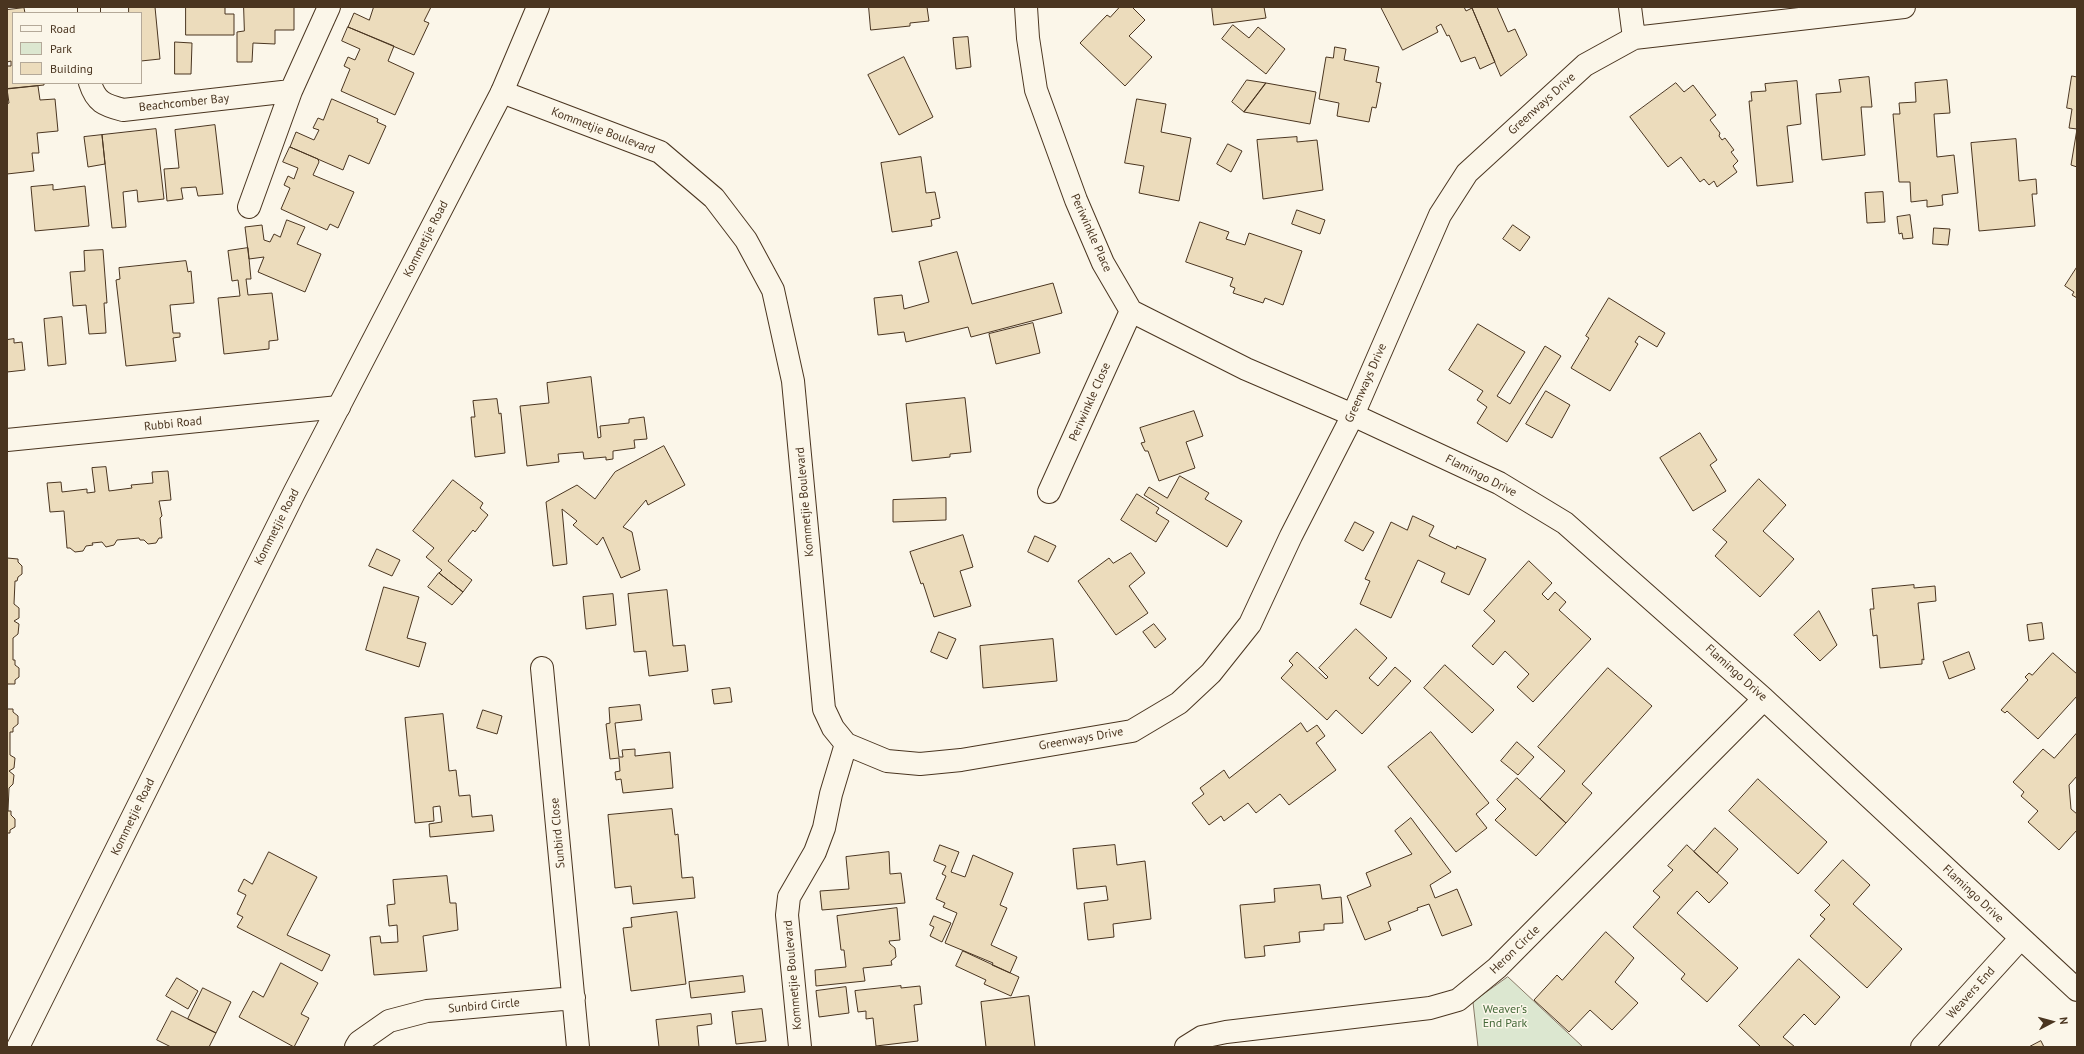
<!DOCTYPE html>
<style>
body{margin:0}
#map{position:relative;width:2084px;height:1054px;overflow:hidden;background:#fbf6e9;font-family:"PT Sans",sans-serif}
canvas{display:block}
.frame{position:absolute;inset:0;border:8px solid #4a3520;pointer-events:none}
.legend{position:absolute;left:12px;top:12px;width:130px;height:72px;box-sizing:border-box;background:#fbf6e9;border:1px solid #b4a999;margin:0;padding:5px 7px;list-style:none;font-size:12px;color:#4a3520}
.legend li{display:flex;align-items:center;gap:8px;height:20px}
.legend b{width:20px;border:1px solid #b4a999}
.north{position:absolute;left:2032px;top:1002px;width:40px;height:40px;-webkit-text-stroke:3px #fbf6e9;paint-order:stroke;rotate:84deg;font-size:11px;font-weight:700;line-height:16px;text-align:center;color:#4a3520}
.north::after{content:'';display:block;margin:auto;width:14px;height:18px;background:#4a3520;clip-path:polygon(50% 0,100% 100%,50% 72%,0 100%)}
</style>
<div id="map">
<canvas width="2084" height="1054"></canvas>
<div class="frame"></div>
<ul class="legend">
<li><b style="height:5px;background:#fbf6e9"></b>Road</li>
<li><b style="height:11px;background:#dce7d0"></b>Park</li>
<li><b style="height:11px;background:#ecdcbc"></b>Building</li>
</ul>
<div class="north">N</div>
</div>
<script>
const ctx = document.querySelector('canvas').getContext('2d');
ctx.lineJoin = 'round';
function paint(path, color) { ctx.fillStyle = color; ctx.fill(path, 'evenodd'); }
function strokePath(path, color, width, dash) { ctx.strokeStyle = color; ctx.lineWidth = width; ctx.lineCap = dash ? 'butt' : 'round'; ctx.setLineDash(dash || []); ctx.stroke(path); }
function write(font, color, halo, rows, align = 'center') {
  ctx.font = font + ' "PT Sans",sans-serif'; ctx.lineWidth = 3; ctx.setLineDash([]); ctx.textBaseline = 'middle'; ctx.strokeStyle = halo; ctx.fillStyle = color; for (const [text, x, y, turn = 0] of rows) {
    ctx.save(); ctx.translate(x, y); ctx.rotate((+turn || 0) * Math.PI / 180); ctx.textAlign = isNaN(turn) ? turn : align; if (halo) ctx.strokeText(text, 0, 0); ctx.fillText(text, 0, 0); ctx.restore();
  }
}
const green = new Path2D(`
 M 1508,977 L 1583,1047 L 1478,1047 L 1473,1002 Z`);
paint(green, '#dce7d0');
strokePath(green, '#887966', 1);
const building = new Path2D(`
 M 129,7 L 155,7 L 160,59 L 141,61 L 141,13 L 129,13 Z
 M 186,7 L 225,7 L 225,14 L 234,14 L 234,35 L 186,35 Z
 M 244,7 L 294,7 L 294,30 L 275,30 L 275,44 L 253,43 L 252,62 L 237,62 L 237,32 L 244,31 Z
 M 374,7 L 431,7 L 424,21 L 429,23 L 414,55 L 348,27 L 354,13 L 369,20 Z
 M 869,7 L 927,7 L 929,21 L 910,23 L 910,26 L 871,30 Z
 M 1120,7 L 1132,7 L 1145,20 L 1129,36 L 1152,57 L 1125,86 L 1080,43 L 1107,15 L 1110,17 Z
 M 1212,7 L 1264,7 L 1266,18 L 1214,25 Z
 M 1381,7 L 1464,7 L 1466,11 L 1472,8 L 1495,62 L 1480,69 L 1475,57 L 1461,62 L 1449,35 L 1447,36 L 1441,24 L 1436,27 L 1438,32 L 1403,50 Z
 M 1472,7 L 1497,7 L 1508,32 L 1515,29 L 1527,55 L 1501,76 Z
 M 24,8 L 25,13 L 13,13 L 13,83 L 44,83 L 44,85 L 7,89 L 7,66 L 11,66 L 11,61 L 7,62 L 7,10 Z
 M 1233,25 L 1249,38 L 1258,27 L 1285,49 L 1266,74 L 1222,39 Z
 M 348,27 L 394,46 L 388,61 L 414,73 L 395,115 L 341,91 L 350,69 L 344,66 L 348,57 L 355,60 L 360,49 L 342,41 Z
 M 968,37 L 971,67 L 956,69 L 953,38 Z
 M 175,42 L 192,43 L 191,74 L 175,74 Z
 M 1335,47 L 1346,49 L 1344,60 L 1379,67 L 1376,82 L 1381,83 L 1376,108 L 1372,107 L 1369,122 L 1337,116 L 1339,103 L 1319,99 L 1326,57 L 1333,58 Z
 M 904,57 L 933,117 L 899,135 L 868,75 Z
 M 2072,76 L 2077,77 L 2077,167 L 2071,165 L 2077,129 L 2069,128 L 2072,109 L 2067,108 Z
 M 1869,77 L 1872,107 L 1861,107 L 1865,155 L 1822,160 L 1816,94 L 1841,92 L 1839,80 Z
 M 1247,80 L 1266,83 L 1244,112 L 1232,102 Z
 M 1947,80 L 1950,113 L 1934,114 L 1937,157 L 1954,155 L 1958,193 L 1942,195 L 1943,205 L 1927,207 L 1927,200 L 1911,202 L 1910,182 L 1899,182 L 1893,114 L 1900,114 L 1899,103 L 1916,102 L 1915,83 Z
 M 1797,81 L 1801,124 L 1787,126 L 1793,182 L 1757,186 L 1749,101 L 1752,101 L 1751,92 L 1766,91 L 1765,84 Z
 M 1266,83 L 1316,92 L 1310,124 L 1244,112 Z
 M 1676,83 L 1684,92 L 1693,85 L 1716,115 L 1710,120 L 1720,133 L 1719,136 L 1722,140 L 1725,138 L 1734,150 L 1731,152 L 1738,161 L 1733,166 L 1737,172 L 1717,187 L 1714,181 L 1709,185 L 1704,179 L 1700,182 L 1681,157 L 1668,167 L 1630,117 Z
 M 38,86 L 40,100 L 55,99 L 58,131 L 37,133 L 39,153 L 32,153 L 34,171 L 7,174 L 7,104 L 9,103 L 7,89 Z
 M 332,99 L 378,119 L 377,122 L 386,126 L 369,164 L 349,155 L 343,170 L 290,147 L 296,132 L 314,140 L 319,130 L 313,128 L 318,118 L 323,120 Z
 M 1137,99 L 1166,104 L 1161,132 L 1191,138 L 1179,201 L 1139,193 L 1144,166 L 1125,163 Z
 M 215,125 L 223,194 L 198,196 L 196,187 L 181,188 L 183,199 L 167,201 L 164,169 L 179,168 L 175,130 Z
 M 156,129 L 164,199 L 138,202 L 137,190 L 123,192 L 126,227 L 112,228 L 102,135 Z
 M 102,135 L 105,164 L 88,167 L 84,137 Z
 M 1297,137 L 1297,142 L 1317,140 L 1323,190 L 1263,199 L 1257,140 Z
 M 2016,139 L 2019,181 L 2036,179 L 2037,194 L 2032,194 L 2035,226 L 1979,231 L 1971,143 Z
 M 1228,144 L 1242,151 L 1231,172 L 1217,164 Z
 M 290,147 L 318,159 L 319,162 L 313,175 L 354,192 L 338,228 L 330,224 L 327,230 L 281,209 L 290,188 L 284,185 L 288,176 L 294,179 L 298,168 L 283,162 Z
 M 921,157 L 926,193 L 935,192 L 940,218 L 931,220 L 932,226 L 892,232 L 881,163 Z
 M 53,185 L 53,190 L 85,186 L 89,226 L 35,231 L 31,187 Z
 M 1883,192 L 1885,222 L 1867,223 L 1865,193 Z
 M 1297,210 L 1325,220 L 1320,234 L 1292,224 Z
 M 1910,215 L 1913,238 L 1903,239 L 1902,233 L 1899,234 L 1897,217 Z
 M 287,220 L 305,227 L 297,244 L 321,254 L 305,292 L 258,272 L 264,257 L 249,259 L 245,227 L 262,225 L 264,240 L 270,242 L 274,234 L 280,237 Z
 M 1200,222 L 1229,232 L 1226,239 L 1245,245 L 1249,233 L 1302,251 L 1283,305 L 1265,298 L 1263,303 L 1233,293 L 1235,288 L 1230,286 L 1233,278 L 1186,262 Z
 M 1513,225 L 1530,237 L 1520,251 L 1503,239 Z
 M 1934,228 L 1950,229 L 1948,245 L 1933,244 Z
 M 248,248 L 251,279 L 246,279 L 248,295 L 272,293 L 278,340 L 269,341 L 269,349 L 224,354 L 218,298 L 240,296 L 238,280 L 232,281 L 228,251 Z
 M 103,250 L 107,303 L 104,303 L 106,333 L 89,334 L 86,305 L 73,306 L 70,272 L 85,271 L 84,251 Z
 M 957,252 L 972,304 L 1053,283 L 1062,313 L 971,337 L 968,327 L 906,342 L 904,332 L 878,335 L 874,298 L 902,295 L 904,309 L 929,302 L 919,262 Z
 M 186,261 L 188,272 L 191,271 L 194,303 L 170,305 L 173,333 L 180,333 L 180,337 L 173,338 L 176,361 L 126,366 L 116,280 L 120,279 L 119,268 Z
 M 2077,267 L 2077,298 L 2072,295 L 2074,292 L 2065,286 Z
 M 1609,298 L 1665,333 L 1657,347 L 1639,336 L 1635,342 L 1638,344 L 1610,391 L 1571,368 L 1589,338 L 1586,336 Z
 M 62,317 L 66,364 L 48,366 L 44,319 Z
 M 1033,323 L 1040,353 L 996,364 L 989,334 Z
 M 1478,324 L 1525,352 L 1497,396 L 1510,404 L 1545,346 L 1561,356 L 1507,442 L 1477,423 L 1487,407 L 1477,400 L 1483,391 L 1449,370 Z
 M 14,339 L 14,343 L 22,342 L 25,370 L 7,372 L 7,340 Z
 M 591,377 L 598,438 L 601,437 L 600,426 L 629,423 L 629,419 L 644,417 L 647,439 L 634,440 L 635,448 L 613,451 L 613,459 L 606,460 L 606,457 L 584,459 L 583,452 L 558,454 L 559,462 L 527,466 L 520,406 L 549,403 L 547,383 Z
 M 1546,391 L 1570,405 L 1552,438 L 1526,424 Z
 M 965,398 L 971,452 L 950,454 L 950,457 L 912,461 L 906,404 Z
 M 497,399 L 499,414 L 501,413 L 505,453 L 475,457 L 471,417 L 475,417 L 473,401 Z
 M 1194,411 L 1203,436 L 1186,442 L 1195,468 L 1159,481 L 1148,451 L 1145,451 L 1141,443 L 1145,442 L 1140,428 Z
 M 1700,433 L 1717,460 L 1710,465 L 1726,491 L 1693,511 L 1660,458 Z
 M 664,446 L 685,485 L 648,505 L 646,500 L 623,527 L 632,532 L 640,570 L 621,578 L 603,537 L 597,545 L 573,525 L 577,521 L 562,509 L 567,564 L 553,566 L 546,502 L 577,485 L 595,499 L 615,472 Z
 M 106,467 L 109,491 L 132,488 L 131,485 L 153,483 L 152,472 L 168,471 L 171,500 L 159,501 L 162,516 L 160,518 L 162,538 L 159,538 L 156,543 L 148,544 L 144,540 L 140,540 L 139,538 L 117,540 L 114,545 L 106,547 L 102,542 L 92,543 L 93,545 L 86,546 L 83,551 L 75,552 L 70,548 L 67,548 L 64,511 L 50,512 L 47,483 L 61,482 L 62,492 L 87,489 L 87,493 L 95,492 L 92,468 Z
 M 1180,476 L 1209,493 L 1205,499 L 1242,521 L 1227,547 L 1144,495 L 1149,487 L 1167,498 Z
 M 1759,479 L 1786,505 L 1763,531 L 1794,559 L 1760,597 L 1715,556 L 1727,542 L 1713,530 Z
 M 453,480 L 483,503 L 480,508 L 488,515 L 475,532 L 473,530 L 448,561 L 472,580 L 463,592 L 439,573 L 442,570 L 426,557 L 434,548 L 413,531 Z
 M 1137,494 L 1159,508 L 1156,513 L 1169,521 L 1156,542 L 1121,520 Z
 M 946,498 L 946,520 L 893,522 L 893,500 Z
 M 1413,516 L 1434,526 L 1429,536 L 1456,549 L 1457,546 L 1486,559 L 1469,595 L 1441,582 L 1445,573 L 1418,560 L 1391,618 L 1360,604 L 1370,581 L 1365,579 L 1391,522 L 1407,530 Z
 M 1355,522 L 1374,532 L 1363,551 L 1345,541 Z
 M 963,535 L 973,567 L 960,571 L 971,606 L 934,617 L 923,583 L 921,584 L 910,552 Z
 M 1035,536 L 1056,546 L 1048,562 L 1028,552 Z
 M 377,549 L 400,560 L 392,576 L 369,566 Z
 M 1131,553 L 1145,573 L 1129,586 L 1148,613 L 1116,635 L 1078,581 L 1109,558 L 1113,563 Z
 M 7,558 L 18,559 L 18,562 L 22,566 L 22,574 L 18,577 L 17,581 L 15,581 L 14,604 L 19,608 L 19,618 L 14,621 L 19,624 L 18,634 L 13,638 L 13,660 L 15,660 L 15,665 L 19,668 L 19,677 L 15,680 L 15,684 L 7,684 Z
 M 1529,561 L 1552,583 L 1542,594 L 1548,600 L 1555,592 L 1566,602 L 1559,610 L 1591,639 L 1533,702 L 1517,687 L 1529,674 L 1505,651 L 1493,665 L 1472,646 L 1495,621 L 1484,611 Z
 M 439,573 L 463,592 L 452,605 L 428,587 Z
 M 1914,585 L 1914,588 L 1935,586 L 1936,601 L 1918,603 L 1924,660 L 1922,659 L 1922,664 L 1880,668 L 1877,635 L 1873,636 L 1870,609 L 1874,609 L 1872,589 Z
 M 384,587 L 419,597 L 407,638 L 426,643 L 419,667 L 366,650 Z
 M 667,590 L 673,646 L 685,645 L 688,671 L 649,676 L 646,651 L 634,652 L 628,594 Z
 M 613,594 L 616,625 L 586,629 L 583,597 Z
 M 1819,611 L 1837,645 L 1820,661 L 1794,635 Z
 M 2042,623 L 2044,639 L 2029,641 L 2027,625 Z
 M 1154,624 L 1166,639 L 1155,648 L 1143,632 Z
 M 1356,629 L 1387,658 L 1369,678 L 1378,686 L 1395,667 L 1411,681 L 1362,734 L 1336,710 L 1327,720 L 1281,678 L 1293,665 L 1289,661 L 1297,652 L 1326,679 L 1328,677 L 1319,668 Z
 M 939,632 L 956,639 L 947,659 L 931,652 Z
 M 1053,639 L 1057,681 L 983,688 L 980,646 Z
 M 1969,652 L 1975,669 L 1949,679 L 1943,662 Z
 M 2053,653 L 2077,674 L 2077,696 L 2038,739 L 2007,711 L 2005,713 L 2001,710 L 2028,680 L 2025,677 L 2029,673 L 2032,675 Z
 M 1445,665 L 1494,710 L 1472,733 L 1424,688 Z
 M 1608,668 L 1652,706 L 1582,784 L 1592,793 L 1566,823 L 1540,799 L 1565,771 L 1538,747 Z
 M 730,688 L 732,702 L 714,704 L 712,690 Z
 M 640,705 L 642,720 L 615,723 L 619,757 L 623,757 L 622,750 L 635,749 L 635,756 L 670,752 L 673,788 L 623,793 L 621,779 L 616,780 L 615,772 L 620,771 L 619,758 L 610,759 L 606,724 L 610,723 L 609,708 Z
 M 7,709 L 13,709 L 13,712 L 18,716 L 18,724 L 13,728 L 13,732 L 10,732 L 10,755 L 15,758 L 14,768 L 9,771 L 14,775 L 13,784 L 9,788 L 8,811 L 11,811 L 11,815 L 15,819 L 15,827 L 10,830 L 10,833 L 7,833 Z
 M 483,710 L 502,716 L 497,734 L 477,728 Z
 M 443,714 L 449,771 L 456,770 L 459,796 L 470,795 L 472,817 L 492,815 L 494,831 L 430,837 L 429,824 L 442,822 L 440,806 L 433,807 L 434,821 L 415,823 L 405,718 Z
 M 1301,723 L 1307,732 L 1317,725 L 1325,736 L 1316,743 L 1336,770 L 1289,805 L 1280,794 L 1256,813 L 1248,803 L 1224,821 L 1221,816 L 1209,825 L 1192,803 L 1204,794 L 1200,788 L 1224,770 L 1229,778 Z
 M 1431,732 L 1489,803 L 1476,814 L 1487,828 L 1456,852 L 1388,767 Z
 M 2077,733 L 2077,776 L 2069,785 L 2071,809 L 2077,814 L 2077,830 L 2059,850 L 2028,822 L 2038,811 L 2021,796 L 2024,792 L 2013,782 L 2043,749 L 2054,758 Z
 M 1517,742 L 1534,757 L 1518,775 L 1501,761 Z
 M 1517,778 L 1566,823 L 1536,856 L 1495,820 L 1506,809 L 1497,800 Z
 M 1758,779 L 1827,842 L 1798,874 L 1729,811 Z
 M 672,809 L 675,835 L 678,834 L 682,878 L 693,877 L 695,898 L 633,904 L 631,886 L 615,888 L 608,815 Z
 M 1411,818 L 1451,872 L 1430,885 L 1435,898 L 1457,889 L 1472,925 L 1442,936 L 1429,904 L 1417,908 L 1418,910 L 1388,922 L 1391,930 L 1365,940 L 1347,896 L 1371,886 L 1366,873 L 1412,854 L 1395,831 Z
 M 1715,828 L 1738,849 L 1717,873 L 1694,852 Z
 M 940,845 L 959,852 L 951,872 L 965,877 L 973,855 L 1013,873 L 1000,905 L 1007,908 L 991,945 L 1017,957 L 1010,973 L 992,965 L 993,963 L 945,943 L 957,913 L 943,907 L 945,903 L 936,899 L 946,876 L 942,874 L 946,866 L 934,861 Z
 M 1115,845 L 1117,865 L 1145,861 L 1151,919 L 1113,924 L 1114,937 L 1088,940 L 1084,903 L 1108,900 L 1106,886 L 1077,889 L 1073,849 Z
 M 1687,845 L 1728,883 L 1709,903 L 1697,891 L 1677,913 L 1738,968 L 1707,1002 L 1681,979 L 1685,974 L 1633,927 L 1660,897 L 1653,891 L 1673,870 L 1668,866 Z
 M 269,852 L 317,877 L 287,935 L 330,955 L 322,971 L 237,927 L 243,917 L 237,914 L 246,895 L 238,891 L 244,879 L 252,884 Z
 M 889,852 L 890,874 L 901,873 L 905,903 L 822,910 L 820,891 L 849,889 L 846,857 Z
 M 1843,860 L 1870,885 L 1853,904 L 1902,949 L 1867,988 L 1810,936 L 1825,919 L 1820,915 L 1830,905 L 1815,891 Z
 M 447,876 L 450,903 L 456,903 L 458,930 L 423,936 L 427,971 L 374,975 L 370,937 L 380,936 L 381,943 L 398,942 L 397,925 L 389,926 L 387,905 L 395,904 L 393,880 Z
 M 1320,885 L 1322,899 L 1341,897 L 1343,923 L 1324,924 L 1324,930 L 1299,932 L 1300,942 L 1264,946 L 1265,956 L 1245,958 L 1240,905 L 1275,902 L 1274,889 Z
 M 897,908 L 900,940 L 889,941 L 890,944 L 895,948 L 896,957 L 891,961 L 892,965 L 863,968 L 865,981 L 816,986 L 815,970 L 846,967 L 844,950 L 841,950 L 837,916 Z
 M 677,912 L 686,984 L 631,991 L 623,928 L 632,927 L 631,918 Z
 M 934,916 L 951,923 L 942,942 L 930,936 L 934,927 L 930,925 Z
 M 1606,932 L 1634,958 L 1615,982 L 1638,1003 L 1612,1030 L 1590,1010 L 1569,1032 L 1534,1000 L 1557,975 L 1562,980 Z
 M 963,951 L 1019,977 L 1011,996 L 984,984 L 986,980 L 956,966 Z
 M 1799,959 L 1840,997 L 1815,1025 L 1804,1014 L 1783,1037 L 1795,1047 L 1761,1047 L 1739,1026 Z
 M 281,963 L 318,983 L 301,1014 L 309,1018 L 294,1047 L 239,1017 L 253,991 L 263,997 Z
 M 743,976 L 745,992 L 691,998 L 689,982 Z
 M 177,978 L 198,991 L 188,1009 L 166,996 Z
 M 901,986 L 901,988 L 920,986 L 922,1004 L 914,1005 L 918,1041 L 876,1046 L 873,1018 L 866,1019 L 866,1011 L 858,1012 L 855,991 Z
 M 846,987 L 849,1013 L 819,1017 L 816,991 Z
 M 203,988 L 231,1002 L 216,1033 L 188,1019 Z
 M 1029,996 L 1035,1047 L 986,1047 L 981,1002 Z
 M 762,1009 L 766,1041 L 736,1044 L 732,1012 Z
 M 172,1011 L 216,1033 L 209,1047 L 171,1047 L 157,1040 Z
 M 711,1014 L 712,1024 L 697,1026 L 699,1047 L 659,1047 L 656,1020 Z
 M 2041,1041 L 2044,1047 L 2029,1047 Z`);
paint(building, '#ecdcbc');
strokePath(building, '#4a3520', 1);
const street = new Path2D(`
 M 89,7 L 89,13
 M 1026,7 L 1028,38 L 1036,90 L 1076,200 L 1103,263 L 1131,311 L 1246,369 L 1353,415 L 1499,483 L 1565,523 L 1764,699 L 2077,990
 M 1630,7 L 1634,38
 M 90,83 C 96,102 104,105 123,110 L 291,91
 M 502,92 L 660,152 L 714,198 L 746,240 L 773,290 L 793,381 L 824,709 L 833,728 L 846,744 L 887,761 L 920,764 L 961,760 L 1132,731 L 1179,703 L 1211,673 L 1250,624 L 1291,536 L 1353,415 L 1440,215 L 1467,173 L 1585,65 L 1634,38 L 1904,7
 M 249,207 L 291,91 L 329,7
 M 7,440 L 339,407
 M 1049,492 L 1131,311
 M 542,668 L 578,1047
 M 356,1047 L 359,1042 L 389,1021 L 427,1011 L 574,998
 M 800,1047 L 787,915 L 789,897 L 815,852 L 824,828 L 831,794 L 846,744
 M 1186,1047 L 1202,1037 L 1226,1032 L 1430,1008 L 1458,1000 L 1497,968 L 1764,699
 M 1922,1047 L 2021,938`);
const secondary = new Path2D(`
 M 18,1047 L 294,493 L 502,92 L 538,7`);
strokePath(street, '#4a3520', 24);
strokePath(secondary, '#4a3520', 24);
strokePath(street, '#fbf6e9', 22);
strokePath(secondary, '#fbf6e9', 22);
write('12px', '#4a3520', '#fbf6e9', [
 ["Beachcomber Bay",184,103,-6],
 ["Greenways Drive",1542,104,-42],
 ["Kommetjie Boulevard",603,131,21],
 ["Periwinkle Place",1091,233,66],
 ["Kommetjie Road",426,239,-63],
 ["Greenways Drive",1366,383,-66],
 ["Periwinkle Close",1090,402,-66],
 ["Rubbi Road",173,424,-6],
 ["Flamingo Drive",1481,476,27],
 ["Kommetjie Boulevard",805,502,-95],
 ["Kommetjie Road",277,527,-63],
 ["Flamingo Drive",1736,673,42],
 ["Greenways Drive",1081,739,-10],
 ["Kommetjie Road",133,817,-64],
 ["Sunbird Close",558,833,-95],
 ["Flamingo Drive",1973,894,43],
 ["Heron Circle",1515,950,-44],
 ["Kommetjie Boulevard",793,975,-95],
 ["Weavers End",1971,993,-48],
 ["Sunbird Circle",484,1006,-5]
]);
write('12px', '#436837', '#fbf6e9', [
 ["Weaver's",1505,1010],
 ["End Park",1505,1024]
]);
</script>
